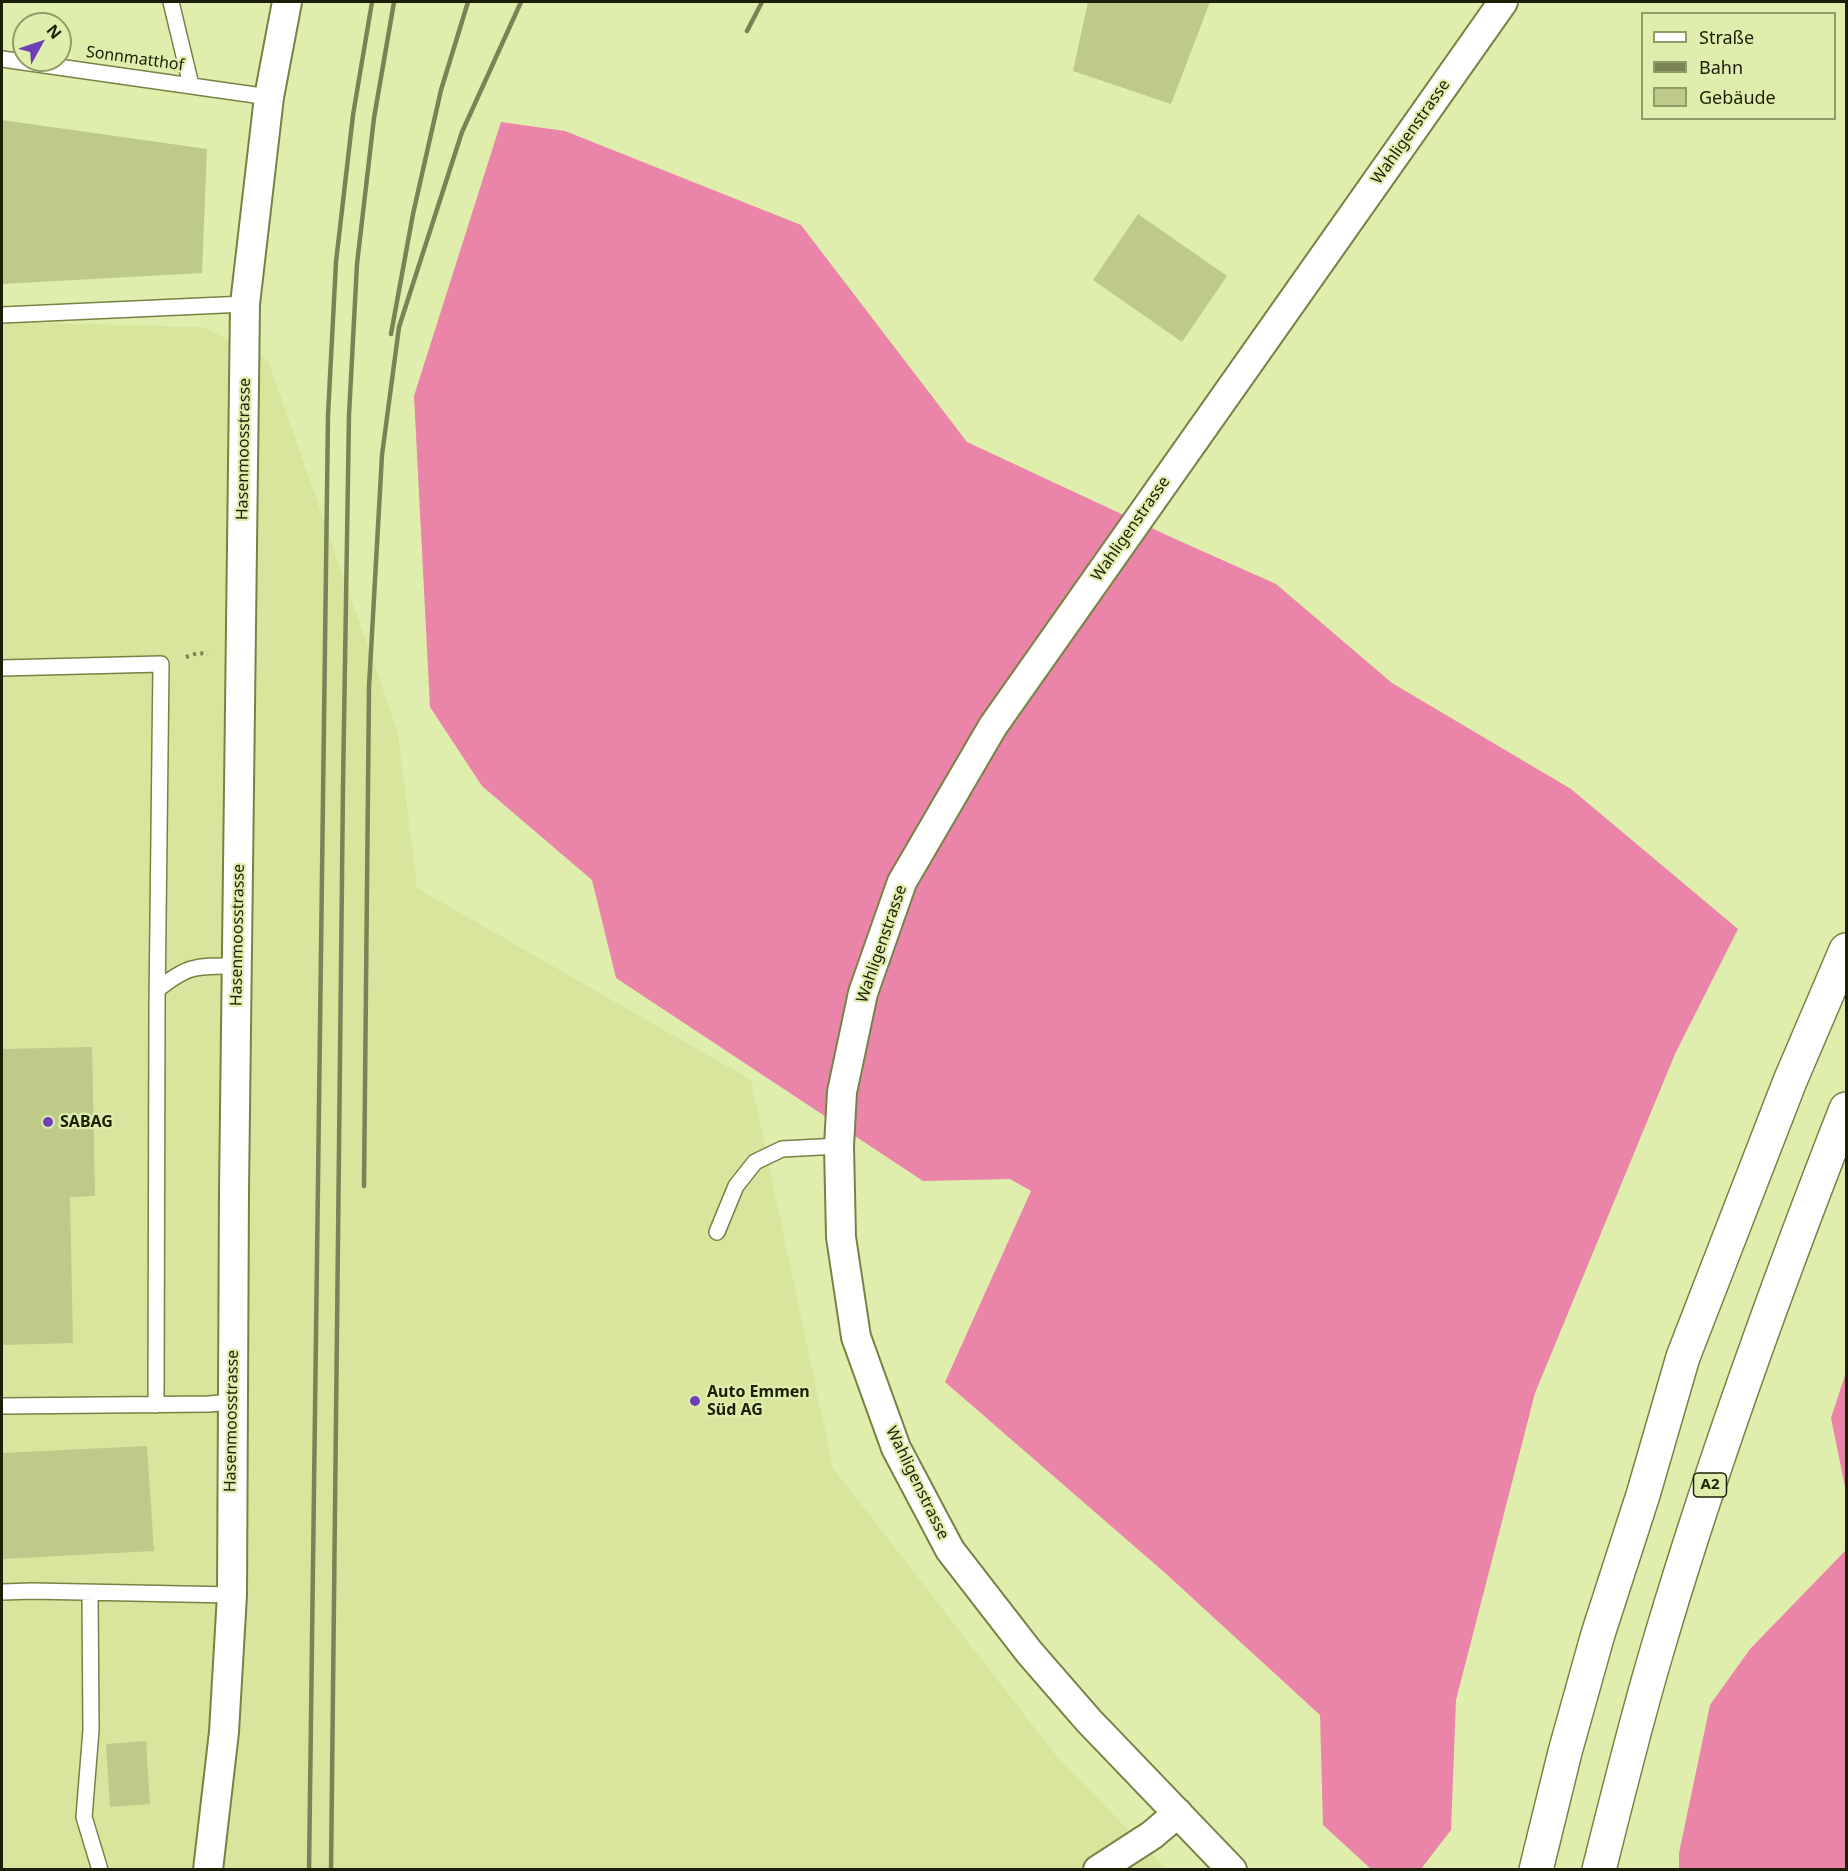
<!DOCTYPE html>
<meta charset="utf-8">
<style>
body{margin:0}
#map{position:relative;width:1848px;height:1871px;overflow:hidden;background:#e0eead;font-family:"Noto Sans",sans-serif}
canvas{display:block}
.frame{position:absolute;inset:0;border:3px solid #1b1f06;pointer-events:none}
.legend{position:absolute;left:1641px;top:12px;width:195px;height:108px;box-sizing:border-box;background:#e0eead;border:2px solid #919b6a;margin:0;padding:8px 10px;list-style:none;font-size:18px;color:#1b1f06}
.legend li{display:flex;align-items:center;gap:12px;height:30px}
.legend b{width:30px;border:2px solid #919b6a}
.north{position:absolute;left:12px;top:12px;width:60px;height:60px;box-sizing:border-box;background:#e0eead;border:2px solid #919b6a;border-radius:50%;rotate:50deg;font-size:16px;font-weight:700;line-height:24px;text-align:center;color:#1b1f06}
.north::after{content:'';display:block;margin:auto;width:21px;height:27px;background:#6f3fb7;clip-path:polygon(50% 0,100% 100%,50% 72%,0 100%)}
</style>
<div id="map">
<canvas width="1848" height="1871"></canvas>
<div class="frame"></div>
<ul class="legend">
<li><b style="height:8px;background:#fff"></b>Straße</li>
<li><b style="height:8px;background:#7a8356"></b>Bahn</li>
<li><b style="height:16px;background:#bdca8a"></b>Gebäude</li>
</ul>
<div class="north">N</div>
</div>
<script>
const ctx = document.querySelector('canvas').getContext('2d');
ctx.lineJoin = 'round';
function paint(path, color) { ctx.fillStyle = color; ctx.fill(path, 'evenodd'); }
function strokePath(path, color, width, dash) { ctx.strokeStyle = color; ctx.lineWidth = width; ctx.lineCap = dash ? 'butt' : 'round'; ctx.setLineDash(dash || []); ctx.stroke(path); }
function write(font, color, halo, rows, align = 'center') {
  ctx.font = font + ' "Noto Sans",sans-serif'; ctx.lineWidth = 4.5; ctx.setLineDash([]); ctx.textBaseline = 'middle'; ctx.strokeStyle = halo; ctx.fillStyle = color; for (const [text, x, y, turn = 0] of rows) {
    ctx.save(); ctx.translate(x, y); ctx.rotate((+turn || 0) * Math.PI / 180); ctx.textAlign = isNaN(turn) ? turn : align; if (halo) ctx.strokeText(text, 0, 0); ctx.fillText(text, 0, 0); ctx.restore();
  }
}
paint(new Path2D(`
 M 2,322 L 203,327 L 268,360 L 398,733 L 417,888 L 751,1080 L 833,1468 L 1055,1754 L 1166,1869 L 2,1870 Z`), '#d8e69d');
paint(new Path2D(`
 M 501,122 L 565,131 L 801,225 L 967,442 L 1173,538 L 1276,584 L 1392,683 L 1571,789 L 1738,929 L 1675,1054 L 1535,1393 L 1456,1700 L 1451,1830 L 1421,1869 L 1371,1869 L 1323,1825 L 1320,1715 L 1164,1572 L 945,1382 L 1031,1191 L 1010,1179 L 923,1181 L 616,978 L 592,880 L 482,786 L 430,707 L 414,396 Z
 M 1846,1372 L 1846,1492 L 1831,1418 Z
 M 1846,1550 L 1846,1869 L 1679,1869 L 1679,1853 L 1710,1705 L 1750,1649 Z`), '#ea84a9');
paint(new Path2D(`
 M 1088,2 L 1210,2 L 1171,104 L 1073,71 Z
 M 2,120 L 207,149 L 202,273 L 2,284 Z
 M 1138,214 L 1227,276 L 1182,342 L 1093,280 Z
 M 92,1047 L 95,1196 L 70,1197 L 73,1343 L 2,1345 L 2,1049 Z
 M 147,1446 L 154,1551 L 2,1559 L 2,1453 Z
 M 146,1741 L 150,1804 L 110,1807 L 106,1744 Z`), '#bdca8a');
const service = new Path2D(`
 M 171,2 L 191,85
 M 2,59 L 269,97
 M 2,315 L 245,304
 M 2,668 L 161,664 L 157,1006 L 156,1405
 M 157,990 C 189,964 198,966 237,966
 M 717,1232 L 736,1186 L 755,1162 L 782,1149 L 839,1146
 M 2,1406 L 209,1404 L 232,1402
 M 2,1592 L 32,1591 L 232,1595
 M 90,1593 L 91,1730 L 84,1817 L 100,1870`);
const minor = new Path2D(`
 M 208,1870 L 224,1732 L 232,1595 L 234,1190 L 245,304 L 269,97 L 287,2
 M 1098,1870 L 1152,1835 L 1178,1813
 M 1232,1870 L 1089,1721 L 1029,1652 L 950,1550 L 896,1448 L 856,1337 L 841,1237 L 839,1146 L 842,1092 L 863,993 L 902,882 L 993,726 L 1503,2`);
const motorway = new Path2D(`
 M 1536,1870 L 1565,1752 L 1598,1634 L 1643,1495 L 1683,1357 L 1790,1081 L 1846,950
 M 1599,1870 C 1617,1798 1635,1725 1656,1654 C 1710,1469 1776,1288 1846,1109`);
strokePath(service, '#778245', 18);
strokePath(minor, '#778245', 32);
strokePath(motorway, '#778245', 36);
strokePath(new Path2D(`
 M 186,657 L 198,653 L 208,654`), '#788155', 4, [3, 4.5]);
strokePath(service, '#fff', 15);
strokePath(minor, '#fff', 28);
strokePath(motorway, '#fff', 33);
strokePath(new Path2D(`
 M 747,31 L 762,2
 M 391,334 L 413,214 L 441,90 L 468,2
 M 364,1186 L 369,687 L 382,455 L 399,327 L 462,132 L 521,2
 M 309,1870 L 328,415 L 336,262 L 353,115 L 372,2
 M 331,1870 L 343,786 L 349,415 L 357,264 L 374,118 L 394,2`), '#7a8356', 4.5);
for (const [x, y, r, color] of [
 [48,1122,6,"#6f3fb7"],
 [695,1401,6,"#6f3fb7"]
]) { const dot = new Path2D(); dot.arc(x, y, r, 0, 2 * Math.PI); ctx.fillStyle = color; ctx.fill(dot); strokePath(dot, '#e0eead', 2); }
for (const [x, y, w] of [
 [1710,1485,33]
]) { const box = new Path2D(); box.roundRect(x - w / 2, y - 12, w, 24, 4.5); ctx.fillStyle = '#e0eead'; ctx.fill(box); strokePath(box, '#1b1f06', 1.5); }
write('bold 15px', '#1b1f06', null, [
 ["A2",1710,1485]
]);
write('16px', '#1b1f06', '#e0eead', [
 ["Sonnmatthof",135,59,8],
 ["Wahligenstrasse",1411,132,-55],
 ["Hasenmoosstrasse",244,449,-89],
 ["Wahligenstrasse",1131,529,-55],
 ["Hasenmoosstrasse",238,935,-89],
 ["Wahligenstrasse",882,944,-71],
 ["Hasenmoosstrasse",232,1421,-89],
 ["Wahligenstrasse",917,1483,64]
]);
write('bold 16px', '#1b1f06', '#e0eead', [
 ["SABAG",60,1122],
 ["Auto Emmen",707,1392],
 ["Süd AG",707,1410]
], 'left');
</script>
